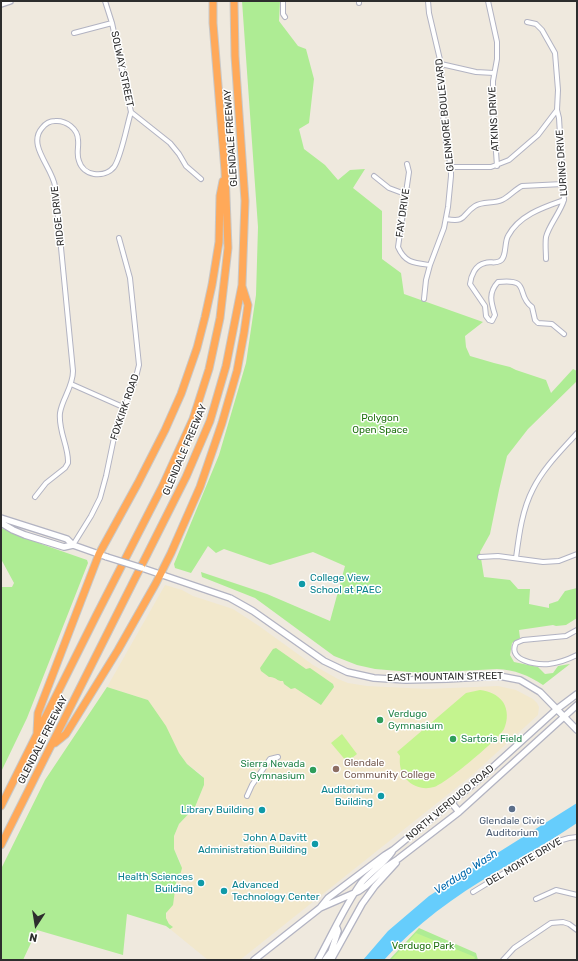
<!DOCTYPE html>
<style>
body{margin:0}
#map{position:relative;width:578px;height:961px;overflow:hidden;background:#efe9de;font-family:Rubik,sans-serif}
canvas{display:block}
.frame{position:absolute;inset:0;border:2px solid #2d2d2d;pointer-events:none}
.north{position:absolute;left:16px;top:905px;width:40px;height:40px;-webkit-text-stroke:3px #fff;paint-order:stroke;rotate:192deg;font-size:11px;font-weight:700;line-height:16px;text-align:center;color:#2d2d2d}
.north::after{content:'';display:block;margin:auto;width:14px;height:18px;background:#2d2d2d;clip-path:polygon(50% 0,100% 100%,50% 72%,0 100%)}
</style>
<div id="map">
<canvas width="578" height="961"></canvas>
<div class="frame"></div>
<div class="north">N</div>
</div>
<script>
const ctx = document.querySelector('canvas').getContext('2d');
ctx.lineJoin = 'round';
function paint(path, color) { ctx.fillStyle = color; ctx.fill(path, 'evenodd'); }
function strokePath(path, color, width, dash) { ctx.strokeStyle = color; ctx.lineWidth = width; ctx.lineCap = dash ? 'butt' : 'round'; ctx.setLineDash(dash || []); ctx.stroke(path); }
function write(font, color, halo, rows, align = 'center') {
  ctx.font = font + ' Rubik,sans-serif'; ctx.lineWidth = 3; ctx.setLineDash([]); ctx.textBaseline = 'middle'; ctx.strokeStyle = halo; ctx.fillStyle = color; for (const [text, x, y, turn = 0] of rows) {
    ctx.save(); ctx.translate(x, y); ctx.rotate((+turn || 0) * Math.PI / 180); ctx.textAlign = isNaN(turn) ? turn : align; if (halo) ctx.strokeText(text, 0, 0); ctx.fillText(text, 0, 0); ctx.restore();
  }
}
paint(new Path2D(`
 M 165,585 L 182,590 L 193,596 L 233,609 L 259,626 L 313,665 L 338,679 L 348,683 L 367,686 L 427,689 L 498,686 L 516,690 L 533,699 L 537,703 L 539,707 L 538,715 L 471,776 L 240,960 L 208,960 L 170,929 L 172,927 L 169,924 L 166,918 L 167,911 L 174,899 L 174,889 L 181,863 L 174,849 L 174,836 L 179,824 L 195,807 L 204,785 L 202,775 L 187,764 L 179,753 L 148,700 L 107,687 Z`), '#f2e8cc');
paint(new Path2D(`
 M 242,1 L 280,1 L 279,21 L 298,46 L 306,49 L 314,79 L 309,123 L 299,129 L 304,149 L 325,165 L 338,180 L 350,170 L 365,169 L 353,188 L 382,211 L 382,259 L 401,273 L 404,294 L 483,322 L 465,336 L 466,347 L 470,356 L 494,363 L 510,367 L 516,370 L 546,380 L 551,393 L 573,369 L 577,371 L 577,381 L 528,429 L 507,456 L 499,490 L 490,534 L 480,552 L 484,577 L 510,580 L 518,589 L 530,589 L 529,604 L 549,608 L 549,604 L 558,601 L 565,591 L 577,588 L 577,618 L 566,625 L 556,626 L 553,625 L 519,630 L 520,638 L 512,643 L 510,655 L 514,662 L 538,667 L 545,674 L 553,673 L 558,666 L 570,664 L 543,685 C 528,675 515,670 497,669 L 423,673 L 375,669 L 357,665 L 334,656 L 255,598 L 202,577 L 201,572 L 267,594 L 330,621 L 345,566 L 313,552 L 270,565 L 224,549 L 216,553 L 208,546 L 191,573 L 175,568 L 174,564 L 219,455 L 246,363 L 256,295 L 258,227 Z
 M 1,528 L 44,545 L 87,560 L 88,563 L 27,718 L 1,772 L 1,587 L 12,587 L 14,583 L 1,559 Z
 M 276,648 L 306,669 L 310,668 L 333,684 L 334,687 L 321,705 L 295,688 L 291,689 L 284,684 L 283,681 C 278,682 275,676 269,677 L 261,671 L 260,668 L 273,649 Z
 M 107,687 L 148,700 L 166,726 L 179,753 L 187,764 L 204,778 L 204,785 L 195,807 L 179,824 L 174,836 L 174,849 L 182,868 L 181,872 L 176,883 L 173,905 L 166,913 L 166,918 L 169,924 L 173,927 L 170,929 L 166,926 L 127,914 L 123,955 L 37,930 L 23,960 L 1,959 L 1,869 L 45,780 Z
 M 419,928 L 476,953 L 478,960 L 389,960 Z`), '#aeec94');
paint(new Path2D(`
 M 480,690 C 489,691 497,694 503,702 C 508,710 508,720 504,729 C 499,739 444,785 434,787 C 424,790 413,787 406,779 C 401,773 399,765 400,756 L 397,752 L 466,693 Z
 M 342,734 L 357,754 L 347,762 L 331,743 Z
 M 416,933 L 475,957 L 474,960 L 391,960 Z`), '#c4f48f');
paint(new Path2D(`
 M 577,803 L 577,823 C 551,841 523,856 496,872 C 455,896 416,924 384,960 L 363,960 L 388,931 L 429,896 Z`), '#66cdfc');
const street = new Path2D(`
 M 105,1 L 112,23 L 131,112 L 170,143 L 179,154 L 186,166 L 201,179
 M 283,1 L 283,14 L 285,17
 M 359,1 L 359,3
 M 488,1 L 497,42 L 497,59 L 493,81 L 493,109 L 497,166
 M 74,33 L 112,23
 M 441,64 L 476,72 L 494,73
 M 407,164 L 409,172 L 398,247 C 405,263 414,263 430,265
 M 451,167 L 491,167 L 509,160 L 538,135 L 557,110 L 558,90 L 555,53 L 542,30 L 536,24 L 527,22
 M 374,176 L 389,188 L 405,194
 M 446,219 C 467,223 461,215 475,206 C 483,201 493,204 502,200 C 509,197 514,190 522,186 L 563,184
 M 546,259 C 546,252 545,244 546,237 C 549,225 560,213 564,200 L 559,118 L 557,110
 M 424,299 L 426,280 L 430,265 L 444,228 L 448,207 L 451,176 L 451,167 L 446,143 L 442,104 L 441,64 L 429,13 L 428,1
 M 564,334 L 552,324 L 538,323 L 535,320 L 532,307 C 515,295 532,278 498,282 C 488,293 491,302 495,315 L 492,321 L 489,320 L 486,316 L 485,306 L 470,284 C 471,276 475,265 485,263 C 490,261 495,264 500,261 C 507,257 504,243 508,236 C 519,215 544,207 564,200
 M 71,384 L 123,407
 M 35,497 L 46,483 L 65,468 L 68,463 C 69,447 58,431 60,413 C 62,399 73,387 73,371 L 55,186 C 52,167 27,145 42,128 C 45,124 50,121 55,121 C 66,120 78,129 78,140 C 79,147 76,154 79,161 C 81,168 87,173 94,174 C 101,175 109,173 114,167 C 121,158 127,125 131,112
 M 73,545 L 91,516 L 100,498 L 106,476 L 116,428 L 135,381 L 139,365 L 130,278 L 119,238
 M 480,557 L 498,556 L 543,562 L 559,561 L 577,554
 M 516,558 C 519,535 522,510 533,489 C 544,467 561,451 577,433
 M 577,630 L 566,636 L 523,640 L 516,643 C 507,661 537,665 549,664 C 558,663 569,659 577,655
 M 247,796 L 252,785 L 270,759 L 278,757
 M 473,892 L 555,842 L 569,838 L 577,837
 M 536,899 L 556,890 L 577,895
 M 503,960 L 514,948 L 551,923 L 563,922 L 569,924 L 577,930`);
const secondary = new Path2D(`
 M 1,4 L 10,1
 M 1,518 L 67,539 L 73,545 L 107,557
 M 1,523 L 13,530 L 25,535 L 64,547 L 73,545
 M 142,568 L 230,598 L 253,611 L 324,661 L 347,672 L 374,678 L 406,680 L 447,679 L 499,676 L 520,680 L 540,692 L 577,730
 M 451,802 L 459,812
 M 320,908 L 328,898 L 385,855 L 393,850 L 483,776 L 557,709 L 577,694
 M 254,960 L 320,908 L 359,891 L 366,886 L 386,867 L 398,859 L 459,812 L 577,705
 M 318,960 C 332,935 344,907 361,883 C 370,872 384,864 392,852
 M 325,960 L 331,952 L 338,931 L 337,928
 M 331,960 L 362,904 L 375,886 L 396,863`);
const highway = new Path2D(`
 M 37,733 L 38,713 L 99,554 L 138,483 L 165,430 L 181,394 L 197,348 L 205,317 L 212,285 L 219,242 L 220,196 L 223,181
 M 55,743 L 66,734 L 118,650 L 156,583 L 171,553 L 200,487 L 222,423 L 237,371 L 244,333 L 248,305 L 242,286
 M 1,806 L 96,616 L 163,485 L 193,419 L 209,369 L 220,318 L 228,248 L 225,171 L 213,23 L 213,1
 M 1,845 L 186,477 L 210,421 L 226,366 L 242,285 L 245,201 L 235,56 L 234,1`);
strokePath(street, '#b2b3c2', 6);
strokePath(secondary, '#b2b3c2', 8);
strokePath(highway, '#c8c8c8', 9);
strokePath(street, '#fff', 4);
strokePath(secondary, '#fff', 5.5);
strokePath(highway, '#ffa959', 7);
const secondaryBridge = new Path2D(`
 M 107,557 L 142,568`);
strokePath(secondaryBridge, '#b2b3c2', 8, []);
strokePath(secondaryBridge, '#fff', 5.5);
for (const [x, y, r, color] of [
 [302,584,4,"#0f9aa8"],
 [380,720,4,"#2e9e5b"],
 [453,739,4,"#2e9e5b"],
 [336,769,4,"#8d6e63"],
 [313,770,4,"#2e9e5b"],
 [381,796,4,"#0f9aa8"],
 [512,809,4,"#5c6f8a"],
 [262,810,4,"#0f9aa8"],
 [315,844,4,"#0f9aa8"],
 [201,883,4,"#0f9aa8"],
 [224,891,4,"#0f9aa8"]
]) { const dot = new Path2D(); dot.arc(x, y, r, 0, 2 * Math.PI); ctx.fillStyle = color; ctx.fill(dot); strokePath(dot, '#fff', 1.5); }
write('10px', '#2d2d2d', '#fff', [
 ["SOLWAY STREET",122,69,78],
 ["GLENMORE BOULEVARD",445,115,-96],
 ["ATKINS DRIVE",494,119,-93],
 ["GLENDALE FREEWAY",231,138,-94],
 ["LURING DRIVE",562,163,-94],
 ["FAY DRIVE",403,213,-82],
 ["RIDGE DRIVE",58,216,-96],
 ["FOXKIRK ROAD",125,407,-71],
 ["GLENDALE FREEWAY",185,450,-67],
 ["EAST MOUNTAIN STREET",445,677,-1],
 ["GLENDALE FREEWAY",43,740,-63],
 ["NORTH VERDUGO ROAD",450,803,-40],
 ["DEL MONTE DRIVE",524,862,-30]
]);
write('10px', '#227412', '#fff', [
 ["Polygon",380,418],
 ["Open Space",380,430],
 ["Verdugo Park",423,946]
]);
write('10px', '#0d838f', '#fff', [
 ["College View",310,578,"left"],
 ["School at PAEC",310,590,"left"],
 ["Auditorium",373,790],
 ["Building",373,802],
 ["Library Building",254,810],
 ["John A Davitt",307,838],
 ["Administration Building",307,850],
 ["Health Sciences",193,877],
 ["Building",193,889],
 ["Advanced",232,885,"left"],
 ["Technology Center",232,897,"left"]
], 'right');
write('10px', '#27864d', '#fff', [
 ["Verdugo",388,714],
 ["Gymnasium",388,726],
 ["Sartoris Field",461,739],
 ["Sierra Nevada",305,764,"right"],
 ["Gymnasium",305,776,"right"]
], 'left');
write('10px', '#785e54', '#fff', [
 ["Glendale",344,763],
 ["Community College",344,775]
], 'left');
write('10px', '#4e5e75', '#fff', [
 ["Glendale Civic",512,821],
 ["Auditorium",512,833]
]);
write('italic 11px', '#0069ad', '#fff', [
 ["Verdugo Wash",466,872,-33]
]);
</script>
